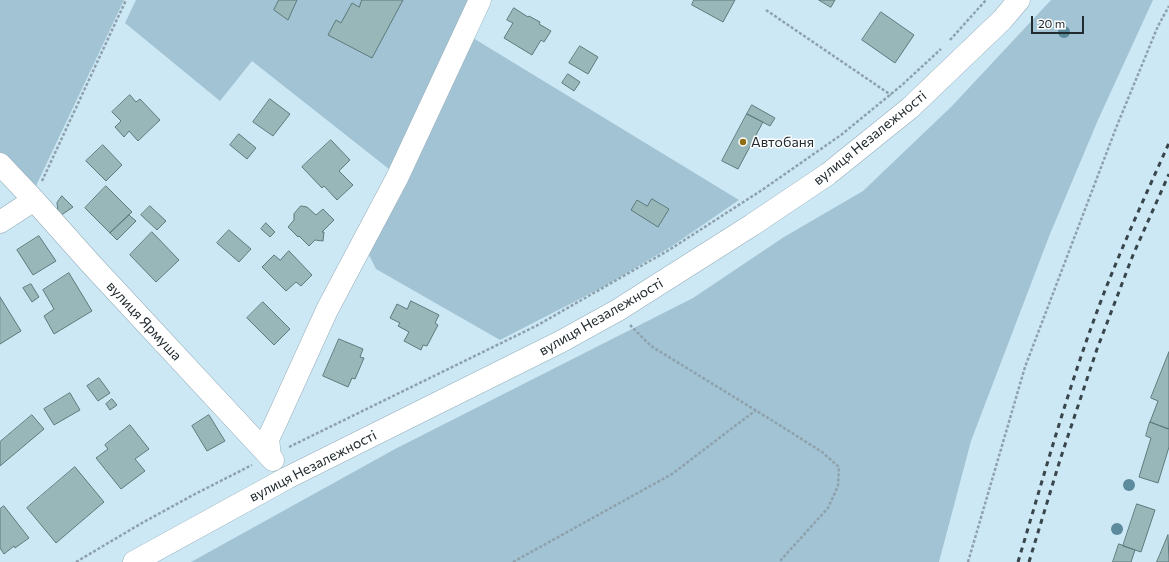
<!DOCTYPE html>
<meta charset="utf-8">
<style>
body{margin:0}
#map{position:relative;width:1169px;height:562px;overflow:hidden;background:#cde8f5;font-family:Commissioner,sans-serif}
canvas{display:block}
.scale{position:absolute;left:1031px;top:16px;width:53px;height:18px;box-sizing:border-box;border:2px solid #202a2f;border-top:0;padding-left:5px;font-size:12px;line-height:14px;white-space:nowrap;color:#202a2f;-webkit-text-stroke:3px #fff;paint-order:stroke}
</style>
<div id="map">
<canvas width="1169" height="562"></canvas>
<div class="scale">20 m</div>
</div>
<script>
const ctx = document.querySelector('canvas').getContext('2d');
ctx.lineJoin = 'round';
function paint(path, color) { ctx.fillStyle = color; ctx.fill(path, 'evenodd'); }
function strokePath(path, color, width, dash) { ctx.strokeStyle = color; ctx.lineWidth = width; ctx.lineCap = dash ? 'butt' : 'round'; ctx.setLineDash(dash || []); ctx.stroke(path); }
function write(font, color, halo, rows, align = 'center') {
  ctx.font = font + ' Commissioner,sans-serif'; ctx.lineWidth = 3; ctx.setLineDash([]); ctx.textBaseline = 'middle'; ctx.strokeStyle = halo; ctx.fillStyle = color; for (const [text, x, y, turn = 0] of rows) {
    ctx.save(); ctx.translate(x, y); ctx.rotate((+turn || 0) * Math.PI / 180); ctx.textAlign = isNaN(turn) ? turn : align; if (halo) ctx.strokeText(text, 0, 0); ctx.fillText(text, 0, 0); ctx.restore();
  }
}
paint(new Path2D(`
 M 0,0 L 124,0 L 35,188 L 0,152 Z
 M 136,0 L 479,0 L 394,173 L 252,61 L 220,101 L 125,23 Z
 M 1051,0 L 1153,0 L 1098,120 L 1050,234 L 971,441 L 939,562 L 191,562 L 395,449 L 693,298 L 784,237 L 863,191 L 952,106 Z
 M 473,38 L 739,200 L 672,246 L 603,287 L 500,340 L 376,269 L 368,253 Z`), '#a2c3d4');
const building = new Path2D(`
 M 279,0 L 297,0 L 288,20 L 274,10 Z
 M 362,0 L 403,0 L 372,58 L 328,35 L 336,20 L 341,23 L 352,3 L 359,7 Z
 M 694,0 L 735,0 L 723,22 L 692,5 Z
 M 819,0 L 835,0 L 831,7 Z
 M 514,8 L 528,17 L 529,16 L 540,22 L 539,24 L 551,31 L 544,42 L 541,40 L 532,55 L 504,38 L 513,23 L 507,20 Z
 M 881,12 L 914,35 L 895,63 L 862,40 Z
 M 580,46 L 598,57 L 588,74 L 569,63 Z
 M 568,74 L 580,82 L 574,91 L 562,83 Z
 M 130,95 L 136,102 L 140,99 L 160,120 L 138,141 L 129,131 L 124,137 L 115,127 L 121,121 L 112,112 Z
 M 270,99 L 290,114 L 273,136 L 253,122 Z
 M 752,105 L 775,118 L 770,126 L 747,114 Z
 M 747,114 L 763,122 L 738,169 L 722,161 Z
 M 239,134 L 256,148 L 247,159 L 230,145 Z
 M 331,140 L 350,160 L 339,171 L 353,185 L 337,200 L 324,186 L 322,188 L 302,167 Z
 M 103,145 L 122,165 L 106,181 L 86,161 Z
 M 106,186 L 132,212 L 110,233 L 85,208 Z
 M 62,196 L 73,207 L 60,216 L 58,211 L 57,203 Z
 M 652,199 L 669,209 L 658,227 L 631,210 L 637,200 L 647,206 Z
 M 150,206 L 166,221 L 157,230 L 141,215 Z
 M 301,206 L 307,207 L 316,215 L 323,209 L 334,220 L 322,232 L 324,232 L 323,241 L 315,240 L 309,246 L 299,236 L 298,237 L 288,227 L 294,220 L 294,214 Z
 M 129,215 L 136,221 L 117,240 L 110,233 Z
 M 266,223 L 275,232 L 270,237 L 261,229 Z
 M 229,230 L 251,249 L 239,262 L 217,243 Z
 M 152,232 L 179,260 L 156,282 L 130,255 Z
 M 39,236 L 56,261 L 33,275 L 17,250 Z
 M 289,251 L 312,275 L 301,286 L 296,282 L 286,291 L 262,267 L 274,255 L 280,260 Z
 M 69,273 L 92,311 L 54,334 L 44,316 L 54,309 L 43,290 Z
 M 31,284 L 39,297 L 32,302 L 23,288 Z
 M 0,297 L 21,331 L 0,344 Z
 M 411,301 L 439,315 L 435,323 L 438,325 L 427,346 L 423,345 L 421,350 L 404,341 L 409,332 L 398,326 L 400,323 L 390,318 L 397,304 L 407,309 Z
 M 263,302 L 290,329 L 274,345 L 247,318 Z
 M 339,339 L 363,349 L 360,357 L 364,358 L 355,379 L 352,378 L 348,387 L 323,376 Z
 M 1169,352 L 1169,428 L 1168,429 L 1150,422 L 1158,401 L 1151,398 Z
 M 99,378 L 110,393 L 98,401 L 87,386 Z
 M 70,393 L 80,410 L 54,425 L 44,409 Z
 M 112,399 L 117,405 L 110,410 L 106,404 Z
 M 32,415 L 44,429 L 0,466 L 0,442 Z
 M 209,415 L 225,441 L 207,451 L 192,426 Z
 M 1150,422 L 1169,429 L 1169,447 L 1158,483 L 1139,477 L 1151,438 L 1146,436 Z
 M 130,425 L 149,449 L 135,459 L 145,471 L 121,489 L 96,458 L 108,449 L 105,445 Z
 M 75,467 L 104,502 L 56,543 L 27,508 Z
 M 1137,504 L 1155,510 L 1141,552 L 1123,546 Z
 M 4,506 L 29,538 L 15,548 L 14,546 L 4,554 L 0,548 L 0,509 Z
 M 1168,535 L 1169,562 L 1157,562 Z
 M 1119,544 L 1135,550 L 1131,562 L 1113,562 Z`);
paint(building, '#98b7b9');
strokePath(building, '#5d7a7c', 1);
const minor = new Path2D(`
 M 0,164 L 34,200 L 91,264 L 273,460
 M 0,222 L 34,200
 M 270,456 L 268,439 L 276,422 L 327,310 L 397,178 L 480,0
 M 134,562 L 287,478 L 562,341 L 618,310 L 752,225 L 828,174 L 910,108 L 1002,20 L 1019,0`);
strokePath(minor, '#94adba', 23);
strokePath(new Path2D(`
 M 766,10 L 891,95
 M 950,40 L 986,0
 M 42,181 L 126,0
 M 630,325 L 651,346 L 773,421 L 822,452 L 839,467 L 838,486 L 828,508 L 779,562
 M 289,447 L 536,326 L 669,250 L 762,190 L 841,135 L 902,85 L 941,49
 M 76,562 L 142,523 L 195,494 L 252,465
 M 513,562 L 672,474 L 756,410
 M 968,562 L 1025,367 L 1116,128 L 1158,26 L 1169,6`), '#8da2ac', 2.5, [3, 2]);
strokePath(minor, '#fff', 22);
strokePath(new Path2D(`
 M 1018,562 C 1045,472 1070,381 1104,293 C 1124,242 1147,192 1169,143
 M 1029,562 L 1060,460 L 1097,349 L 1133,255 L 1169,174`), '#38454b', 3, [5, 5]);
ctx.fillStyle = '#5c8b9e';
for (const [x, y] of [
 [1064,32],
 [1129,485],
 [1117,529]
]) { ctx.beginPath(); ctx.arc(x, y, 6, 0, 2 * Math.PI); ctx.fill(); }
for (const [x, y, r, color] of [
 [743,142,4,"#906f14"]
]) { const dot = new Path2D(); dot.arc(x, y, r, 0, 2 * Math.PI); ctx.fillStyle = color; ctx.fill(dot); strokePath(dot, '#fff', 1.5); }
write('14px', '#202a2f', '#fff', [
 ["вулиця Незалежності",870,138,-39],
 ["вулиця Незалежності",601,317,-30],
 ["вулиця Ярмуша",144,321,47],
 ["вулиця Незалежності",313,466,-27]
]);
write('14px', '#202a2f', '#fff', [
 ["Автобаня",751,142]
], 'left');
</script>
